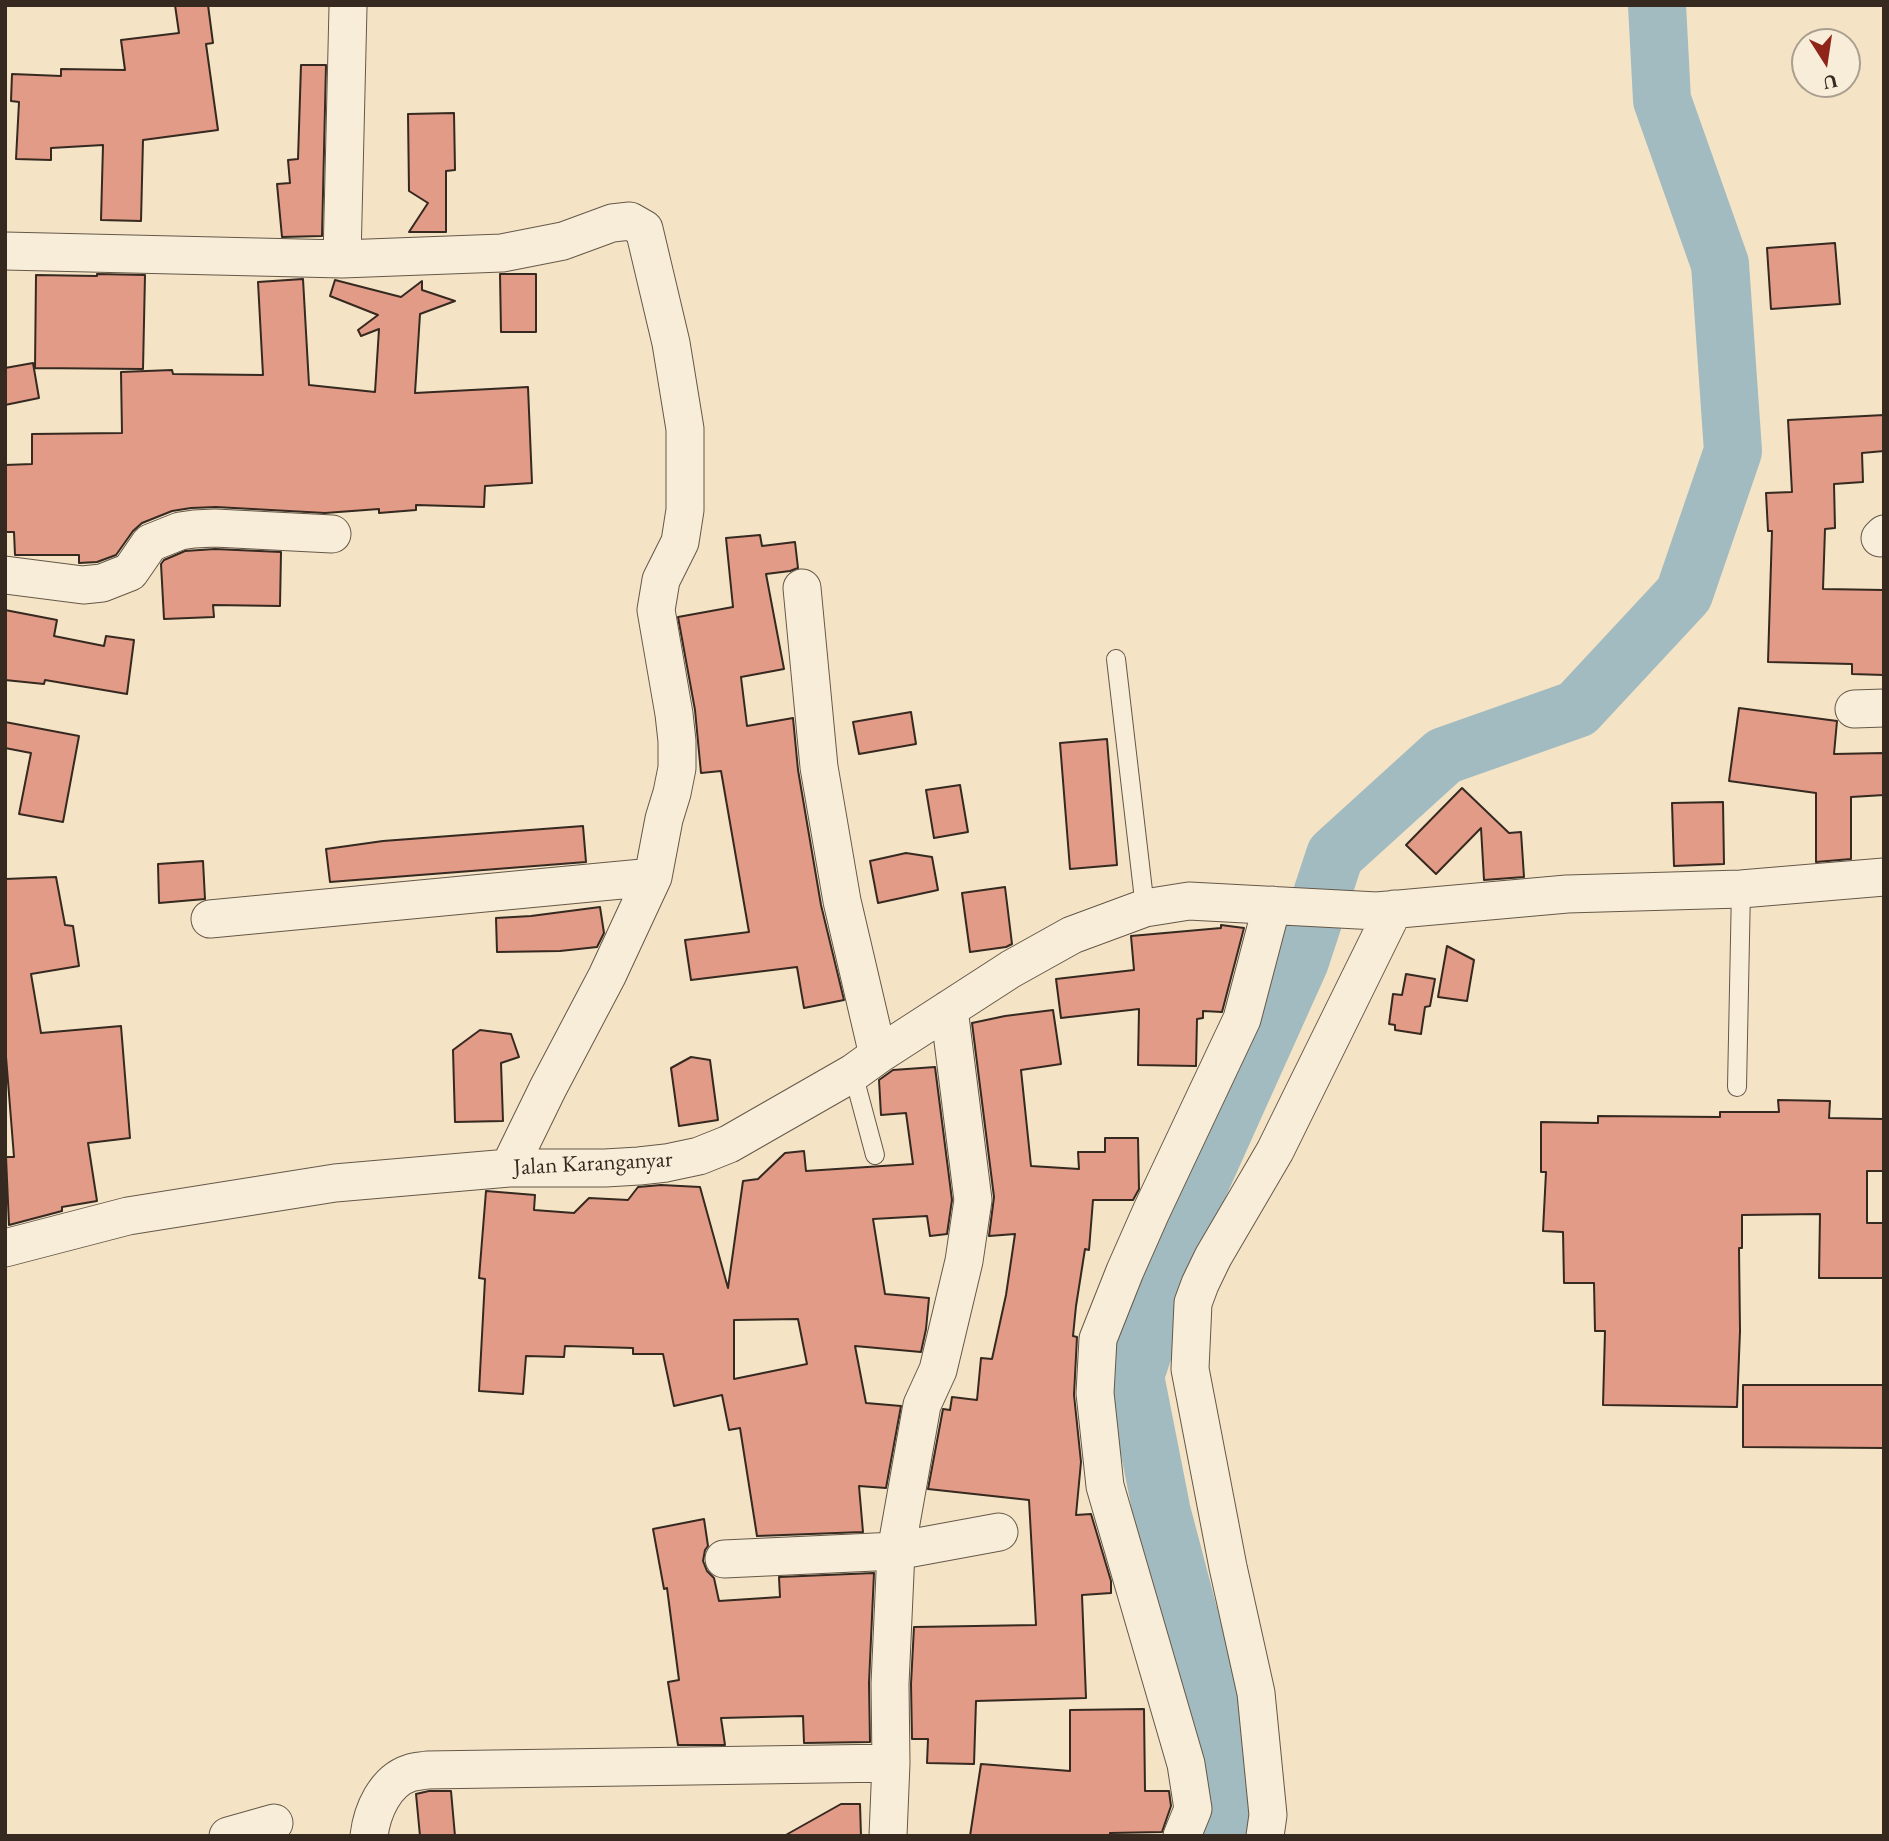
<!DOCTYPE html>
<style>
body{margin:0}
#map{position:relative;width:1889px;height:1841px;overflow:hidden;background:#f4e3c5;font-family:"EB Garamond",serif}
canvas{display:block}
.frame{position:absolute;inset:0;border:7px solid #352920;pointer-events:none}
.north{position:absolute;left:1791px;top:28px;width:70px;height:70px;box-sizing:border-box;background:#f8edd9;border:2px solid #aa9f8f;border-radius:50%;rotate:168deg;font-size:19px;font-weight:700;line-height:28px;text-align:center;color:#352920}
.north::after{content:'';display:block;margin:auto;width:24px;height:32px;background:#8f2418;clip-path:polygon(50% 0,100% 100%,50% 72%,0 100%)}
</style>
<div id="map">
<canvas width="1889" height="1841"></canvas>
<div class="frame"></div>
<div class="north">U</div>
</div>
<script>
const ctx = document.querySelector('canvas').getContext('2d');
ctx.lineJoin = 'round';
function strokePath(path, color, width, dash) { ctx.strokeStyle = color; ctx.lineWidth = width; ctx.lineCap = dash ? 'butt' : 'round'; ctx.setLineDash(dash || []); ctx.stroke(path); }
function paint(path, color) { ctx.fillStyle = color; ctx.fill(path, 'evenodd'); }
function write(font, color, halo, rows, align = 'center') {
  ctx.font = font + ' "EB Garamond",serif'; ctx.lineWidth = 7; ctx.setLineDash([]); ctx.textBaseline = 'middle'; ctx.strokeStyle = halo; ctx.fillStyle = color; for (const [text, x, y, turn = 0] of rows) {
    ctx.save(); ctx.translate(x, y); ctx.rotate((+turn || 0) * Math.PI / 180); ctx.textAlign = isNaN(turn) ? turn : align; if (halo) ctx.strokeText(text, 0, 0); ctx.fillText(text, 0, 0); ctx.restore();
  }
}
strokePath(new Path2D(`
 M 1221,1836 L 1239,1788 L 1201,1661 L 1162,1513 L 1135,1376 L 1197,1190 L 1300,961 L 1335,855 L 1444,756 L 1577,709 L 1684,594 L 1733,451 L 1720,264 L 1662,100 L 1657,5`), '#a2bbc0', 58);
const building = new Path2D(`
 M 175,5 L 208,5 L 213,43 L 206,44 L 218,130 L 143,140 L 141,221 L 101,220 L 103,145 L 51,148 L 51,160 L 16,159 L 19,102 L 11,101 L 12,74 L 61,76 L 61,69 L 125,70 L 121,40 L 179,33 Z
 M 301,65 L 326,65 L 322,236 L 282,237 L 277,184 L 290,183 L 288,160 L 298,159 Z
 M 454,113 L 455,170 L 446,171 L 446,232 L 409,232 L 428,203 L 409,191 L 408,114 Z
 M 1835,243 L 1840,304 L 1771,309 L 1767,248 Z
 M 97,274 L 145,275 L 143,369 L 35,368 L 36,275 L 97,276 Z
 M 500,274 L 536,274 L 536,332 L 501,332 Z
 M 303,279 L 309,385 L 375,392 L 379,329 L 361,336 L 358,330 L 378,315 L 330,296 L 335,280 L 401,297 L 422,281 L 422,290 L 455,301 L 420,314 L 415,393 L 528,387 L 532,483 L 485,486 L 484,507 L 416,505 L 416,510 L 379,513 L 379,509 L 325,513 L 216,507 L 191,508 L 172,511 L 142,523 L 133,531 L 116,555 L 97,562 L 79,563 L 79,555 L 15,555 L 14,532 L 5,532 L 5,465 L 32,464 L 32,434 L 122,433 L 121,372 L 172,370 L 173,374 L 263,375 L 258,282 Z
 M 33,363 L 39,398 L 5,405 L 5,368 Z
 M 1884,415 L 1884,451 L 1862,453 L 1863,482 L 1834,484 L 1835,528 L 1825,529 L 1823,589 L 1884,590 L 1884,675 L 1852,674 L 1852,664 L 1768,662 L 1772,531 L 1768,531 L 1766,493 L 1792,492 L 1788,420 Z
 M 760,535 L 762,546 L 795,542 L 798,568 L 790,571 L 766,574 L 784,669 L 741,677 L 747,726 L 793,718 L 798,770 L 821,905 L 844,1000 L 804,1008 L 797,967 L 691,980 L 685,940 L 749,932 L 721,771 L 701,773 L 695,710 L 678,617 L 733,607 L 726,538 Z
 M 215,549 L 281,552 L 280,606 L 213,605 L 214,617 L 164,619 L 161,564 L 164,560 L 185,551 Z
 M 5,610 L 57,620 L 54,636 L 104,646 L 106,636 L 134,640 L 127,694 L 45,680 L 44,684 L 5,680 Z
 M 1739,708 L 1837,721 L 1834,754 L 1884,753 L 1884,795 L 1851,797 L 1851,859 L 1816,862 L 1816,793 L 1729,781 Z
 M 911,712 L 916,744 L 859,754 L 853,722 Z
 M 5,722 L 79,736 L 63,822 L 19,814 L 31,753 L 5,748 Z
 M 1107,739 L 1117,865 L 1070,869 L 1060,743 Z
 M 960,785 L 968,832 L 934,838 L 926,790 Z
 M 1462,788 L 1509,833 L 1521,832 L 1524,877 L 1484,880 L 1481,828 L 1436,874 L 1406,845 Z
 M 1723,802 L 1724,864 L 1674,866 L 1672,803 Z
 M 583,826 L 586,862 L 330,882 L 326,849 L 383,841 Z
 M 906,853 L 932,857 L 938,890 L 878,903 L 870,861 Z
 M 203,861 L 205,899 L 159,903 L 158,864 Z
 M 56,877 L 65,925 L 73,926 L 79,966 L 31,974 L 41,1033 L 121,1026 L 130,1138 L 88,1143 L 97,1201 L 62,1207 L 62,1211 L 9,1225 L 6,1157 L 14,1157 L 5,1044 L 5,879 Z
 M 1005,887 L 1012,944 L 1006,947 L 970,952 L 962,893 Z
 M 600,907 L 604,933 L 597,947 L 560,951 L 497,952 L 496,918 L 531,916 Z
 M 1221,925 L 1244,928 L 1222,1012 L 1203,1011 L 1203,1018 L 1197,1019 L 1196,1066 L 1138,1065 L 1139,1009 L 1061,1018 L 1056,979 L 1134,970 L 1131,936 L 1221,928 Z
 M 1447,946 L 1474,960 L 1467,1001 L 1438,997 Z
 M 1406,974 L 1435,979 L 1430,1006 L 1425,1007 L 1421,1034 L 1395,1030 L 1395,1025 L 1389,1024 L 1393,994 L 1402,995 Z
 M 1053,1010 L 1061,1064 L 1021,1070 L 1031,1166 L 1079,1169 L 1078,1152 L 1105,1152 L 1105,1138 L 1138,1138 L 1139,1189 L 1133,1200 L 1093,1200 L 1089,1250 L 1085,1249 L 1076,1306 L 1073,1336 L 1077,1337 L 1074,1395 L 1081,1462 L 1076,1515 L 1091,1514 L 1111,1581 L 1111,1593 L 1082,1595 L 1086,1698 L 976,1701 L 974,1764 L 927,1763 L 928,1739 L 912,1739 L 911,1684 L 914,1627 L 1036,1625 L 1029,1500 L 928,1489 L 943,1409 L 950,1410 L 952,1397 L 977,1400 L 981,1358 L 992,1359 L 1006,1295 L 1015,1234 L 989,1236 L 994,1197 L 972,1023 L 1005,1016 Z
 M 480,1030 L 511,1034 L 519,1057 L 501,1063 L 503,1121 L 455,1122 L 453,1050 Z
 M 691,1057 L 710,1060 L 718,1120 L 679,1126 L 671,1068 Z
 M 935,1067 L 952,1200 L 947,1234 L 930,1236 L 927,1216 L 873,1219 L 885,1294 L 929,1298 L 926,1329 L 921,1352 L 855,1346 L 866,1403 L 901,1406 L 886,1488 L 859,1486 L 863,1532 L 757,1536 L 740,1428 L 729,1430 L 722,1395 L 674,1406 L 663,1354 L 633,1354 L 633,1348 L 565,1346 L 564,1357 L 526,1356 L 523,1394 L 479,1391 L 485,1279 L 479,1278 L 486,1191 L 535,1195 L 534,1210 L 574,1213 L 589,1198 L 628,1200 L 638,1187 L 661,1185 L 700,1187 L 728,1288 L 743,1181 L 758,1179 L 785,1153 L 804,1151 L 806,1171 L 913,1164 L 906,1113 L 881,1115 L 879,1080 L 893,1070 ZM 798,1319 L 807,1364 L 734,1379 L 734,1320 Z
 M 1778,1100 L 1830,1101 L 1829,1118 L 1884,1119 L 1884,1171 L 1867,1171 L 1867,1223 L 1884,1223 L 1884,1278 L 1819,1278 L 1820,1214 L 1742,1215 L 1742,1248 L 1739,1248 L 1740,1331 L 1737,1407 L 1603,1405 L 1605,1331 L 1595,1331 L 1594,1283 L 1564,1283 L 1563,1232 L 1543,1231 L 1546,1172 L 1541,1172 L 1541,1122 L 1598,1123 L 1598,1116 L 1720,1117 L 1720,1112 L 1779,1112 Z
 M 1743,1385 L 1884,1385 L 1884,1448 L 1743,1447 Z
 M 704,1519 L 708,1546 L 705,1550 L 703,1561 L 707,1571 L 714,1578 L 719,1601 L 780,1597 L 779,1577 L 874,1573 L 869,1683 L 870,1742 L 804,1743 L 803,1716 L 721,1718 L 725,1745 L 678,1745 L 668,1682 L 679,1680 L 667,1588 L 664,1589 L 653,1529 Z
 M 1144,1709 L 1145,1791 L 1169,1791 L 1171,1806 L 1162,1832 L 1110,1833 L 1110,1836 L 970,1836 L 981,1764 L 1070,1771 L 1070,1710 Z
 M 429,1791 L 451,1791 L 455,1836 L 420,1836 L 416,1794 Z
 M 841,1804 L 860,1804 L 861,1836 L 784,1836 Z`);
paint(building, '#e19b87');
strokePath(building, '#352920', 2);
const service = new Path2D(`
 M 1116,659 L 1145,908
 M 853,1073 L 875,1155
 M 1737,1087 L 1741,889`);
const minor = new Path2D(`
 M 5,251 L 342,259 L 502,253 L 563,241 L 612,223 L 630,221 L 644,229 L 671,343 L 685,429 L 685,510 L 680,542 L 661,580 L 656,610 L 674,714 L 677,741 L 677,768 L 672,793 L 664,819 L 653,877 L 607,976 L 548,1088 L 509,1168
 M 342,259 L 348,7
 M 1880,538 L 1884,534
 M 5,575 L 83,585 L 102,583 L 130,572 L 150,543 L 180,531 L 194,529 L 215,528 L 332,534
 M 802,588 L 819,767 L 842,901 L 878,1055
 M 1854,709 L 1884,708
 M 210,919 L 653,877
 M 5,1248 L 128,1216 L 335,1183 L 509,1168 L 605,1168 L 639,1166 L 666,1163 L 699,1156 L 729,1144 L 853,1073 L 878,1055 L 1011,969 L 1072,935 L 1145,908 L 1189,901 L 1377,911 L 1567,894 L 1741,889 L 1884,877
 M 724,1559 L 896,1551 L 999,1532
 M 228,1836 L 274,1823
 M 369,1836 C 372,1811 385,1781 410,1773 C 416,1771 422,1771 427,1770 L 891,1763 L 890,1684 L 896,1551 L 922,1405 L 938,1370 L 964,1261 L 973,1200 L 949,1009
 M 888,1836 L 891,1763
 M 1182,1836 L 1193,1809 L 1186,1764 L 1105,1486 L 1095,1393 L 1098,1339 L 1125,1271 L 1151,1212 L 1242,1019 L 1272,905
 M 1265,1836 L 1268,1815 L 1256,1693 L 1228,1567 L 1190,1369 L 1193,1303 L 1200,1284 L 1213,1257 L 1275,1151 L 1394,909`);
strokePath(service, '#655849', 20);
strokePath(minor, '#655849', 39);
strokePath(service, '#f8edd9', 18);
strokePath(minor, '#f8edd9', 37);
write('23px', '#352920', '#f8edd9', [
 ["Jalan Karanganyar",593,1164,-3]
]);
</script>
